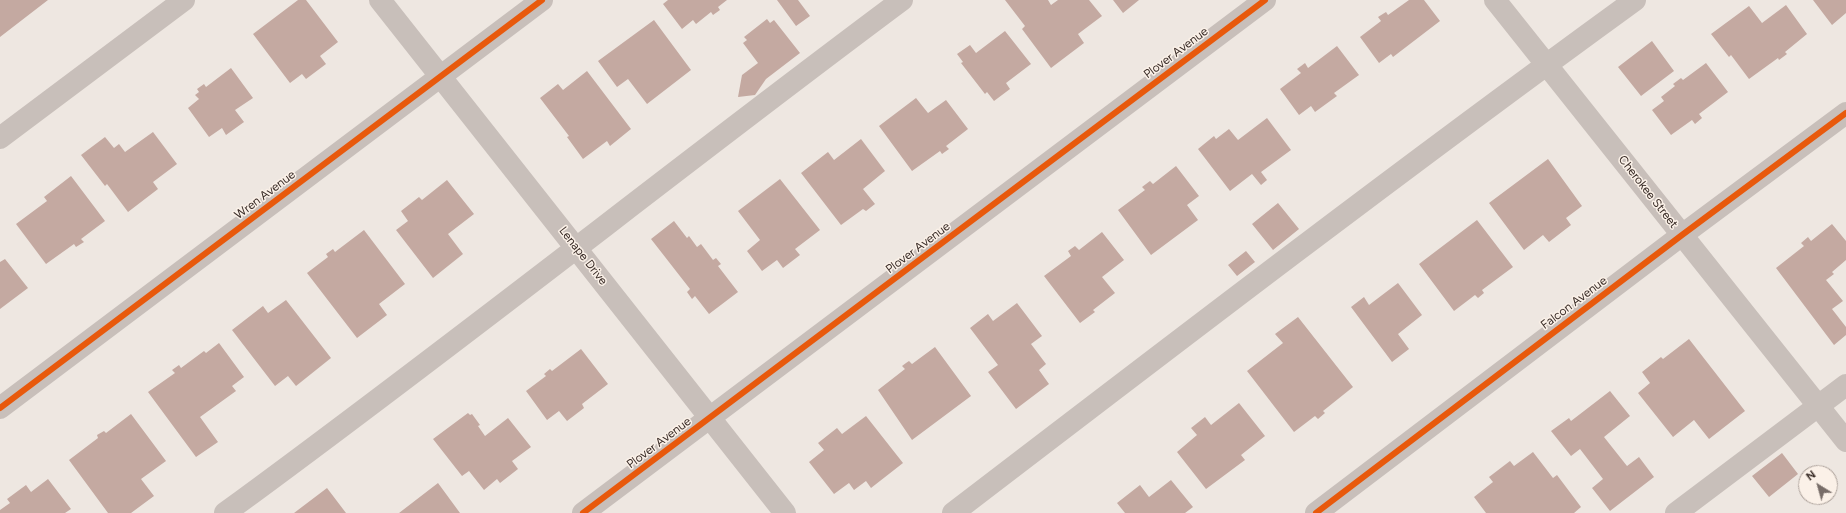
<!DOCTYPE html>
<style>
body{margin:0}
#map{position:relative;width:1846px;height:513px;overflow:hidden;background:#eee7e1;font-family:Figtree,sans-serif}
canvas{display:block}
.north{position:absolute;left:1798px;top:465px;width:40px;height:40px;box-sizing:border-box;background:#fbf1e8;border:1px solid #ada29b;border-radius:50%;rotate:323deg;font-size:11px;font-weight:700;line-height:16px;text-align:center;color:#392c27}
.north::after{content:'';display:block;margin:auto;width:14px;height:18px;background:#786d68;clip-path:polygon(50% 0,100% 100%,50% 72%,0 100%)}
</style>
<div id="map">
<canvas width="1846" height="513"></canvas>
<div class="north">N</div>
</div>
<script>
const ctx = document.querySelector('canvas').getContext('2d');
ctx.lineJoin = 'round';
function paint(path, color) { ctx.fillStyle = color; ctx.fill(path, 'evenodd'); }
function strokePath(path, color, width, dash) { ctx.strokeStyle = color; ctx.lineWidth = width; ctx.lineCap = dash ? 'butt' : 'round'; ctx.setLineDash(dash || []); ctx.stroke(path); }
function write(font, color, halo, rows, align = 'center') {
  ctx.font = font + ' Figtree,sans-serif'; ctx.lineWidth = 3; ctx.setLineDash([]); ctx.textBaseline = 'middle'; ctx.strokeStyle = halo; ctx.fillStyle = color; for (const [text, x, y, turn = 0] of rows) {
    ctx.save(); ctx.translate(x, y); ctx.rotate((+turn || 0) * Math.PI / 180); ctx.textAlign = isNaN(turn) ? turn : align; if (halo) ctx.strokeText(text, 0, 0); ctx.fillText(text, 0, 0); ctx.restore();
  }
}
paint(new Path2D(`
 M 0,0 L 48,0 L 0,37 Z
 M 298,0 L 306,0 L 338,42 L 320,56 L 326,64 L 306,79 L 302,74 L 290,83 L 253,34 Z
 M 668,0 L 727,0 L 718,7 L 720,10 L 713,15 L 711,12 L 696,24 L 693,20 L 682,29 L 663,4 Z
 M 777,0 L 798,0 L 810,16 L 796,26 Z
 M 1005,0 L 1048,0 L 1051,5 L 1058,0 L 1089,0 L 1102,16 L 1078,34 L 1084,43 L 1051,68 L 1022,29 L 1025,26 Z
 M 1113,0 L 1139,0 L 1123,13 Z
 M 1409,0 L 1424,0 L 1440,21 L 1393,57 L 1391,54 L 1379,63 L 1360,37 L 1381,21 L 1378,17 L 1386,12 L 1388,15 Z
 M 1813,0 L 1846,0 L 1846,13 L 1832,25 Z
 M 1786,5 L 1807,34 L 1785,52 L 1787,54 L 1779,60 L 1778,58 L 1749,79 L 1731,55 L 1729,57 L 1711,34 L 1749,6 L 1762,23 Z
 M 767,19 L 770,23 L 774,20 L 800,53 L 766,79 L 755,95 L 738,97 L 742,75 L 758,63 L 743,43 L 747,40 L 744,37 Z
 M 654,20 L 691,70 L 647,104 L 628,79 L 617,87 L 598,61 Z
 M 1005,31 L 1031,64 L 1006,83 L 1010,89 L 994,101 L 987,92 L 985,94 L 961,63 L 963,62 L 957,54 L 970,45 L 976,53 Z
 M 1652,41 L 1674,71 L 1641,96 L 1618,67 Z
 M 1337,46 L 1359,75 L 1334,93 L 1337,96 L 1315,112 L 1311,106 L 1299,115 L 1280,89 L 1301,73 L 1297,69 L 1305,63 L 1308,68 Z
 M 1706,63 L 1728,92 L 1699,114 L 1702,118 L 1695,124 L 1692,120 L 1671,135 L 1652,110 L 1664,101 L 1661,97 L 1675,86 L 1673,84 L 1681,78 L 1683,80 Z
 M 231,68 L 253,98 L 235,110 L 244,122 L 226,135 L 222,128 L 209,137 L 188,108 L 199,99 L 195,95 L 199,92 L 197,89 L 204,84 L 206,87 Z
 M 587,71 L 631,129 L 610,146 L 607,141 L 583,159 L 567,137 L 569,136 L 540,98 L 558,84 L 563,90 Z
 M 916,98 L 928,113 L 946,100 L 968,129 L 946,146 L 949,149 L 942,154 L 940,151 L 912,171 L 879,126 Z
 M 1267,118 L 1291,150 L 1261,172 L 1267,180 L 1261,185 L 1252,174 L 1230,191 L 1198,149 L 1214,136 L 1216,139 L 1229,129 L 1238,140 Z
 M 153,132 L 177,164 L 153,182 L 158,189 L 128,212 L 107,184 L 105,186 L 81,155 L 105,137 L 114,148 L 119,144 L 125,152 Z
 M 861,139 L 885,171 L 863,189 L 875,204 L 866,211 L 863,209 L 841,225 L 801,173 L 828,152 L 834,160 Z
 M 1548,159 L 1582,206 L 1566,218 L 1571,225 L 1549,242 L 1543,235 L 1524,250 L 1489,203 Z
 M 1176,166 L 1199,196 L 1187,205 L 1198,220 L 1151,255 L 1118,210 L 1145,190 L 1142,187 L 1150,181 L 1153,184 Z
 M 71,176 L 105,221 L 81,239 L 84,242 L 76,247 L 74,244 L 46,264 L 16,224 L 47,201 L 44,197 Z
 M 780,179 L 820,230 L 795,249 L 800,255 L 783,268 L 777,260 L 762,271 L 747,251 L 760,240 L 738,211 Z
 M 447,180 L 474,214 L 448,234 L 463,254 L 433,278 L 396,230 L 408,221 L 401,211 L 419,197 L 422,200 Z
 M 1278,203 L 1299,229 L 1273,250 L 1252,224 Z
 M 1477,220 L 1513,267 L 1482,290 L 1484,293 L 1478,298 L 1475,295 L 1454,311 L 1419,264 Z
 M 674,221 L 687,238 L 689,236 L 697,247 L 701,244 L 713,260 L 716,258 L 721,264 L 718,266 L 738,292 L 709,314 L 695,296 L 692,299 L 687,292 L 690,289 L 651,239 Z
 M 1832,224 L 1846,241 L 1846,260 L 1832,272 L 1834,274 L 1826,280 L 1843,301 L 1832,309 L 1846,327 L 1846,335 L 1834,345 L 1776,268 L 1804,246 L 1801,243 L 1808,237 L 1811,241 Z
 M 364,230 L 405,284 L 379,304 L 387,315 L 357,338 L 307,273 L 328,257 L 326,254 L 333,249 L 335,252 Z
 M 1102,232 L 1124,260 L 1102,277 L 1115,293 L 1093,310 L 1095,312 L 1080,323 L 1044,276 L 1071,256 L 1068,251 L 1075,246 L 1079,250 Z
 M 1246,251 L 1255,262 L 1237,276 L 1228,265 Z
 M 5,259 L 28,288 L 0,309 L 0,262 Z
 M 1398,283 L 1422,315 L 1398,334 L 1409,349 L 1392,362 L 1351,307 L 1364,297 L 1369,305 Z
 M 286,300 L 331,358 L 296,386 L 288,376 L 275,386 L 232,330 L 263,306 L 268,313 Z
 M 1017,303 L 1042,336 L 1031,344 L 1046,364 L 1039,370 L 1049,384 L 1016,409 L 988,372 L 998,365 L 970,328 L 988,314 L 993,321 Z
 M 1298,317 L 1353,387 L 1323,411 L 1325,413 L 1318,419 L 1315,416 L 1294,432 L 1247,371 L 1283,343 L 1275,334 Z
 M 1689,339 L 1745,411 L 1709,439 L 1694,420 L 1673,437 L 1638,393 L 1650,383 L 1642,372 L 1661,357 L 1663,359 Z
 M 219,343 L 244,377 L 232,386 L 236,391 L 200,417 L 218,442 L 196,457 L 148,392 L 175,373 L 172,370 L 179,365 L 181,368 L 204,351 L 206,353 Z
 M 935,347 L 971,396 L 912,440 L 878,390 L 905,369 L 902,366 L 906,363 L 909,361 L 912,364 Z
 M 581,349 L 608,384 L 582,404 L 584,408 L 567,421 L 559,411 L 547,420 L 526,391 L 546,376 L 544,374 L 550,369 L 552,371 Z
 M 1610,391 L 1630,416 L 1604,437 L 1627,466 L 1639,457 L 1654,477 L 1610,511 L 1592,488 L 1603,479 L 1580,449 L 1571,456 L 1551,431 L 1569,418 L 1571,421 Z
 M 1239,403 L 1265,436 L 1241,455 L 1245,460 L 1206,489 L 1177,452 L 1197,435 L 1191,428 L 1205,417 L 1211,425 Z
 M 468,413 L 470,415 L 472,414 L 480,425 L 478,426 L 485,436 L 508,418 L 531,447 L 512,461 L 518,469 L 500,483 L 497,479 L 484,490 L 469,471 L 462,476 L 433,439 Z
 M 131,414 L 166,461 L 141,479 L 154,496 L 131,513 L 108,513 L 69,460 L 98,438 L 97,435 L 104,431 L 106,433 Z
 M 866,416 L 903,463 L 871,488 L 866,481 L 854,490 L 849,483 L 834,494 L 809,462 L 824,450 L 818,443 L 837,428 L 842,434 Z
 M 1533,452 L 1553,478 L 1557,475 L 1581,507 L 1574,513 L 1486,513 L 1474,497 L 1493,482 L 1489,477 L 1510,461 L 1514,466 Z
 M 1782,453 L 1798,474 L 1769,497 L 1752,476 Z
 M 48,479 L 71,509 L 65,513 L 0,513 L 0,510 L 10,503 L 7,499 L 26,485 L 31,492 Z
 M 1171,480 L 1193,507 L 1185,513 L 1125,513 L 1117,503 L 1140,485 L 1149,497 Z
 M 438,483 L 460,513 L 399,513 Z
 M 327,488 L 346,513 L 294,513 Z`), '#c4a9a1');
strokePath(new Path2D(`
 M 380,0 L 785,513
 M 1495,0 L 1846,441
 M 0,138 L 184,0
 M 0,408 L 542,0
 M 225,513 C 454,346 675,169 902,0
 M 583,513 L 1265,0
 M 953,513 C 1179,340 1405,167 1635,0
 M 1316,513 L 1682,235 L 1846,113
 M 1676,513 L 1846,385`), '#c8bfba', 22);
strokePath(new Path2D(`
 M 0,408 L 542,0
 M 583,513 L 1265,0
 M 1316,513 L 1682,235 L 1846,113`), '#e8590c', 6);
write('12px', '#392c27', '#fbf1e8', [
 ["Plover Avenue",1176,53,-37],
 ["Cherokee Street",1648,192,52],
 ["Wren Avenue",265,195,-37],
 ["Plover Avenue",918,248,-37],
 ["Lenape Drive",583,256,52],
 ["Falcon Avenue",1574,303,-37],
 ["Plover Avenue",659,443,-37]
]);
</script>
